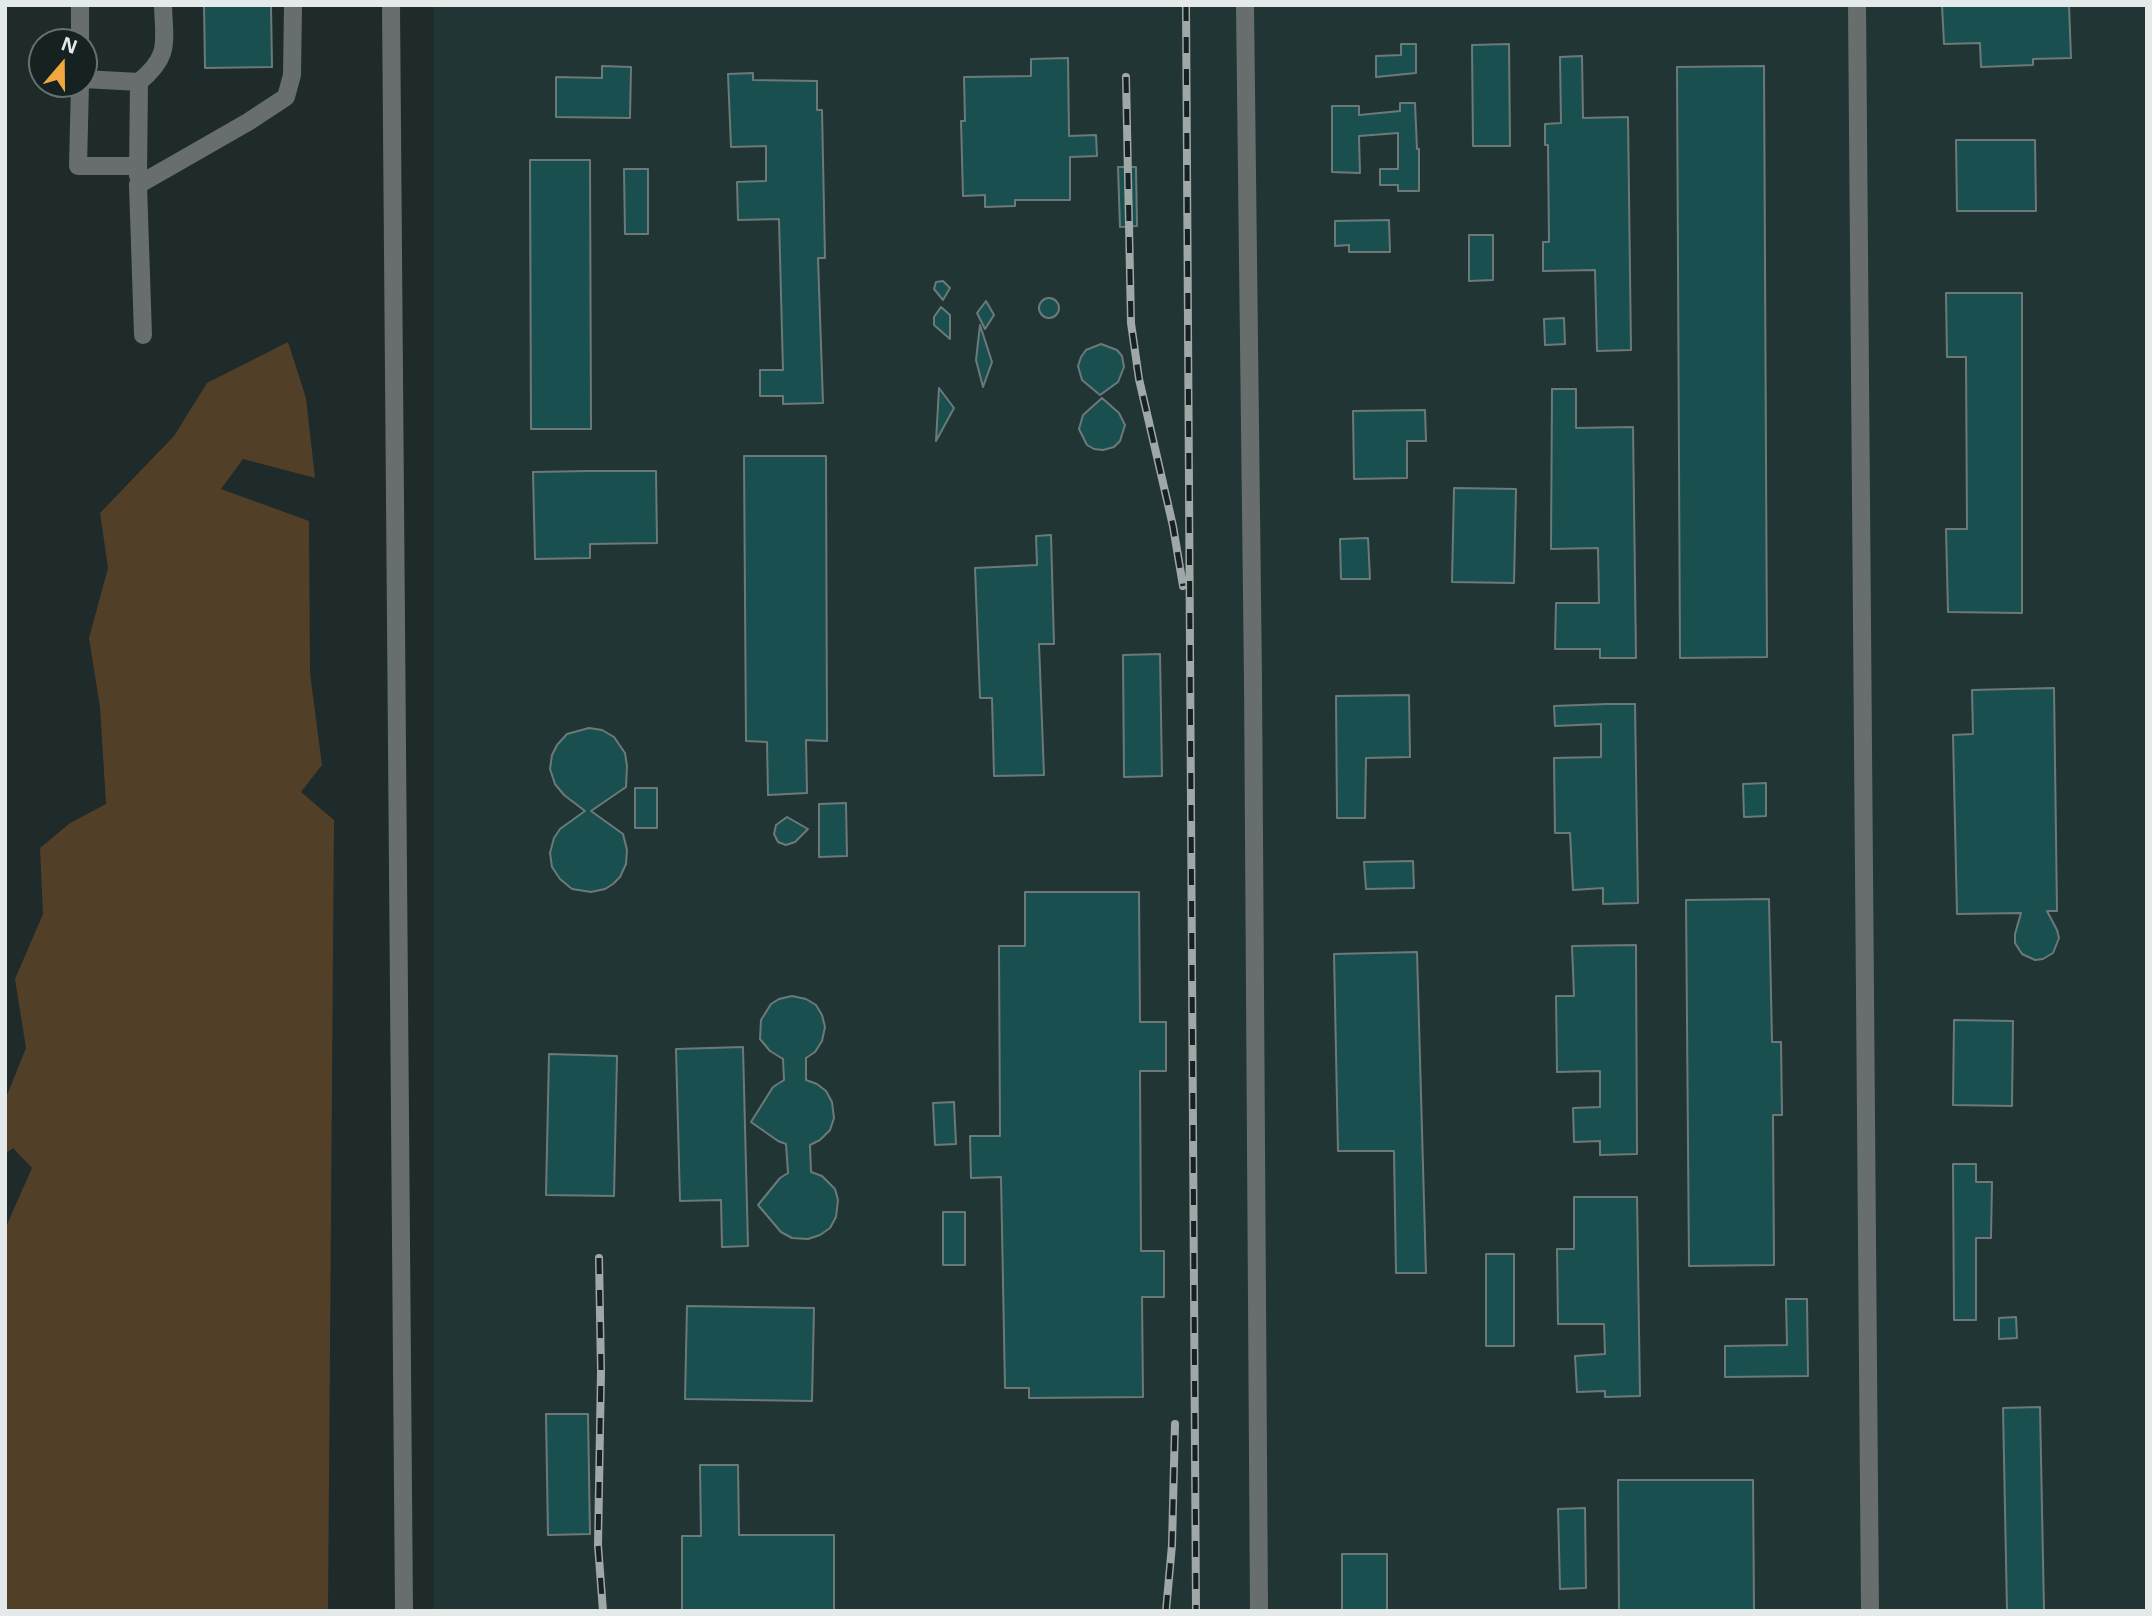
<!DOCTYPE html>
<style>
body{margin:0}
#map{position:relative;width:2152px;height:1616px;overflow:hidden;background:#1f2a2a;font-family:"Open Sans",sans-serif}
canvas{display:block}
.frame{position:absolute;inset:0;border:7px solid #e3eae9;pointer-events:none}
.north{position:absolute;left:28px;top:28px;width:70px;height:70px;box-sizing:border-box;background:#162121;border:2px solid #687171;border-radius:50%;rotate:20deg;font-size:19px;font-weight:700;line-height:28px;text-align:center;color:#e3eae9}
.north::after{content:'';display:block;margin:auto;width:24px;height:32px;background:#efa73e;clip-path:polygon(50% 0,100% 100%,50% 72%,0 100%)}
</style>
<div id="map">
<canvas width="2152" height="1616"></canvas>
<div class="frame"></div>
<div class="north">N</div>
</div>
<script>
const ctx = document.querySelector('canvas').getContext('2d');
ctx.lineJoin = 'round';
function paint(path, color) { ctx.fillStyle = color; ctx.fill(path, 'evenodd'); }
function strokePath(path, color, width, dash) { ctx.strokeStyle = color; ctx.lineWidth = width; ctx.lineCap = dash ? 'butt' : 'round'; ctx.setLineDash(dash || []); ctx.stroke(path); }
paint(new Path2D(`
 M 434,5 L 2147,5 L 2147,1611 L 434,1611 Z`), '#213535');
paint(new Path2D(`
 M 288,342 L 306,398 L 315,478 L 243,459 L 221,489 L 309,521 L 310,673 L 322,765 L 301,792 L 334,820 L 328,1611 L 5,1611 L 5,1229 L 32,1168 L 13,1148 L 5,1154 L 5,1100 L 26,1048 L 15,979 L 43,914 L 40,848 L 70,823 L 106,804 L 100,707 L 89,638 L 108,568 L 100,513 L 174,436 L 207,383 Z`), '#523f28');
const building = new Path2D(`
 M 204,5 L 271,5 L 272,67 L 205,68 Z
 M 1942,5 L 2069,5 L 2071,58 L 2033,59 L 2033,65 L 1981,67 L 1980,43 L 1944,44 Z
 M 1401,44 L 1416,44 L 1416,73 L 1376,77 L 1376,56 L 1401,55 Z
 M 1509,44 L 1510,146 L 1473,146 L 1472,45 Z
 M 1582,56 L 1583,118 L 1628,117 L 1631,350 L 1597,351 L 1595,270 L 1543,271 L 1543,242 L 1549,242 L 1548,145 L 1545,145 L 1545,124 L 1561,123 L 1560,57 Z
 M 1068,58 L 1069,136 L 1096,135 L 1097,156 L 1070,157 L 1070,200 L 1015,200 L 1015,206 L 985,207 L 985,195 L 963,196 L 961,121 L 965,121 L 964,77 L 1031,76 L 1031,59 Z
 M 602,66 L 631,67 L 630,118 L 556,117 L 556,77 L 602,78 Z
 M 1764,66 L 1767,657 L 1680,658 L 1677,67 Z
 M 753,73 L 753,80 L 817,81 L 817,110 L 822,110 L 825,258 L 818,258 L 823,403 L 783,404 L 783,396 L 760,396 L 760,370 L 783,370 L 779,219 L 738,220 L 737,182 L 766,181 L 766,146 L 731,147 L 728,74 Z
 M 1400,103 L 1415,103 L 1417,149 L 1419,149 L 1419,191 L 1398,191 L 1398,185 L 1380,185 L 1380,169 L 1398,169 L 1398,133 L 1359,136 L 1360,173 L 1332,172 L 1332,106 L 1359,106 L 1359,115 L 1400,111 Z
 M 1956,140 L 2035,140 L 2036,211 L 1957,211 Z
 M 530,160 L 590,160 L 591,429 L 531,429 Z
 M 1118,167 L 1136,167 L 1137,226 L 1120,227 Z
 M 624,169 L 648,169 L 648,234 L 625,234 Z
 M 1389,220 L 1390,252 L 1349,252 L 1349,245 L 1335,246 L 1335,221 Z
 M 1469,235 L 1493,235 L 1493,280 L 1469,281 Z
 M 943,281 L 950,288 L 943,300 L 934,289 L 936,282 Z
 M 1946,293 L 2022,293 L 2022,613 L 1948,612 L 1946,529 L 1967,529 L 1966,357 L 1947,357 Z
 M1039 308a10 10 0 1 1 20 0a10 10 0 1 1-20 0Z
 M 986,301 L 994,315 L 985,329 L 977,313 Z
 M 941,307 L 950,315 L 950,339 L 934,325 L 934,317 Z
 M 1564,318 L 1565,344 L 1545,345 L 1544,319 Z
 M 980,325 L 992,362 L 983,387 L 976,360 Z
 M 1101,344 L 1117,350 L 1122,356 L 1124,367 L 1118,382 L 1100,395 L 1082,380 L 1078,366 L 1081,357 L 1086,350 Z
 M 939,388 L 954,408 L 936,441 Z
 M 1552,389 L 1576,389 L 1576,428 L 1633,427 L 1636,658 L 1600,658 L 1600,649 L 1555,649 L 1556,603 L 1599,603 L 1598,548 L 1551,549 Z
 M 1102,398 L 1119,413 L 1125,425 L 1120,441 L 1114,447 L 1103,450 L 1094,449 L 1087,445 L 1079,429 L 1083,415 Z
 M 1425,410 L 1426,441 L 1407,441 L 1407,478 L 1354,479 L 1353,411 Z
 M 744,456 L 826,456 L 827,741 L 806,740 L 807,793 L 768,795 L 767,742 L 746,741 Z
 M 589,471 L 656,471 L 657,543 L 590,544 L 590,558 L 535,559 L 533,472 Z
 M 1454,488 L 1516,489 L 1514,583 L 1452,582 Z
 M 1051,535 L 1054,644 L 1039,644 L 1044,775 L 994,776 L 992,698 L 980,698 L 975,568 L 1037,565 L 1036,536 Z
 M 1368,538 L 1370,579 L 1341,579 L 1340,539 Z
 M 1160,654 L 1162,776 L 1124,777 L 1123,655 Z
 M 2054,688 L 2057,911 L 2047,911 L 2057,930 L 2059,938 L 2053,953 L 2043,959 L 2035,960 L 2022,954 L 2015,943 L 2015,934 L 2021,913 L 1957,914 L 1953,735 L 1973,734 L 1972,690 Z
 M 1409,695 L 1410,757 L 1366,758 L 1365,818 L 1337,818 L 1336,696 Z
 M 1607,704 L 1635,704 L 1638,903 L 1603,904 L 1603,888 L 1573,890 L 1570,833 L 1555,833 L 1554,758 L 1601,757 L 1601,724 L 1555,726 L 1554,706 Z
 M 589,728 L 602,730 L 614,737 L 625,753 L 627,766 L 626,787 L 591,811 L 623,834 L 627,850 L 626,864 L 620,877 L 613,884 L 605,889 L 591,892 L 572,889 L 560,879 L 552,867 L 550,853 L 554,838 L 560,829 L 585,811 L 564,795 L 555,784 L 550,769 L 552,755 L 557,745 L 567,734 Z
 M 1766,783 L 1766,816 L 1744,817 L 1743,784 Z
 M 635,788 L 657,788 L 657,828 L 635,828 Z
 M 846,803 L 847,856 L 819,857 L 819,804 Z
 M 787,817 L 808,829 L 795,842 L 786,845 L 778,842 L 774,834 L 776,825 Z
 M 1413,861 L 1414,888 L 1366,889 L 1364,862 Z
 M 1025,892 L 1139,892 L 1140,1022 L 1166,1022 L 1166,1071 L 1140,1071 L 1141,1251 L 1164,1251 L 1164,1297 L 1142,1297 L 1143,1397 L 1029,1398 L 1029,1388 L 1005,1388 L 1001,1177 L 971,1178 L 970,1136 L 1000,1136 L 999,946 L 1025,946 Z
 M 1769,899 L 1772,1042 L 1781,1042 L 1782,1115 L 1773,1115 L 1774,1265 L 1689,1266 L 1686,900 Z
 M 1636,945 L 1637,1154 L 1600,1155 L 1600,1141 L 1574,1142 L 1573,1108 L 1600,1107 L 1600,1071 L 1557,1072 L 1556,996 L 1574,996 L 1572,946 Z
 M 1417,952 L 1426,1273 L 1396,1273 L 1394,1151 L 1338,1151 L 1334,954 Z
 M 792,996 L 806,999 L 816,1005 L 822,1015 L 825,1027 L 822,1041 L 815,1052 L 806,1058 L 806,1080 L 817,1084 L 826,1091 L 832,1102 L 834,1118 L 830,1130 L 820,1140 L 810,1145 L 811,1172 L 822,1176 L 835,1189 L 838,1200 L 836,1217 L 830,1228 L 820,1235 L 808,1239 L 792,1238 L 781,1232 L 758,1205 L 780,1178 L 788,1173 L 786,1144 L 778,1141 L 751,1122 L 773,1087 L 784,1080 L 783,1059 L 770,1051 L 760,1039 L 761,1020 L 771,1004 L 779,999 Z
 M 1954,1020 L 2013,1021 L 2012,1106 L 1953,1105 Z
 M 743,1047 L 748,1246 L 722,1247 L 721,1200 L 680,1201 L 676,1049 Z
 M 549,1054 L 617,1056 L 614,1196 L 546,1195 Z
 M 954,1102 L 956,1144 L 935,1145 L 933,1103 Z
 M 1953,1164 L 1976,1164 L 1976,1182 L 1992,1182 L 1991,1238 L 1976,1238 L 1976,1320 L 1954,1320 Z
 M 1574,1197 L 1637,1197 L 1640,1396 L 1605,1397 L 1605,1391 L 1577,1392 L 1575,1356 L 1605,1354 L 1604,1324 L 1558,1324 L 1557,1249 L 1574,1249 Z
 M 943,1212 L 965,1212 L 965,1265 L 943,1265 Z
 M 1486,1254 L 1514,1254 L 1514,1346 L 1486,1346 Z
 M 1786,1299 L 1807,1299 L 1808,1376 L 1725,1377 L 1725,1346 L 1787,1345 Z
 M 687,1306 L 814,1308 L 812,1401 L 685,1399 Z
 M 2016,1317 L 2017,1338 L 1999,1339 L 1999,1318 Z
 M 2040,1407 L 2044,1611 L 2007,1611 L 2003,1408 Z
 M 546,1414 L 588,1414 L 590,1534 L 548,1535 Z
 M 700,1465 L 738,1465 L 739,1535 L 834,1535 L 834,1611 L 682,1611 L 682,1536 L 701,1536 Z
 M 1618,1480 L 1753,1480 L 1754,1611 L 1619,1611 Z
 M 1585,1508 L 1586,1588 L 1560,1589 L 1558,1509 Z
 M 1342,1554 L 1387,1554 L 1387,1611 L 1342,1611 Z`);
paint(building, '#194f4f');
strokePath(building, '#6d7979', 2);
strokePath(new Path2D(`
 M 80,5 L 80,42
 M 391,5 L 404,1611
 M 1245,5 L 1253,679 L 1259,1611
 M 1857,5 L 1870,1611
 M 84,79 L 139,82 C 171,56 164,42 163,5
 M 80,84 L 78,166 L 138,166
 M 138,176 L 139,82
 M 143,335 L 138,185 L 248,122 L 286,97 L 292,75 L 293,5`), '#686e6d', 18);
const rail = new Path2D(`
 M 1186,5 L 1196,1611
 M 1126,77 L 1131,323 L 1139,379 L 1173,526 L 1183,586
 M 599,1258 L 601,1371 L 598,1545 L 603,1611
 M 1166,1611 L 1172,1545 L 1175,1424`);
strokePath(rail, '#a0a8a7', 8);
strokePath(rail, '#162121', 5, [16]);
</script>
